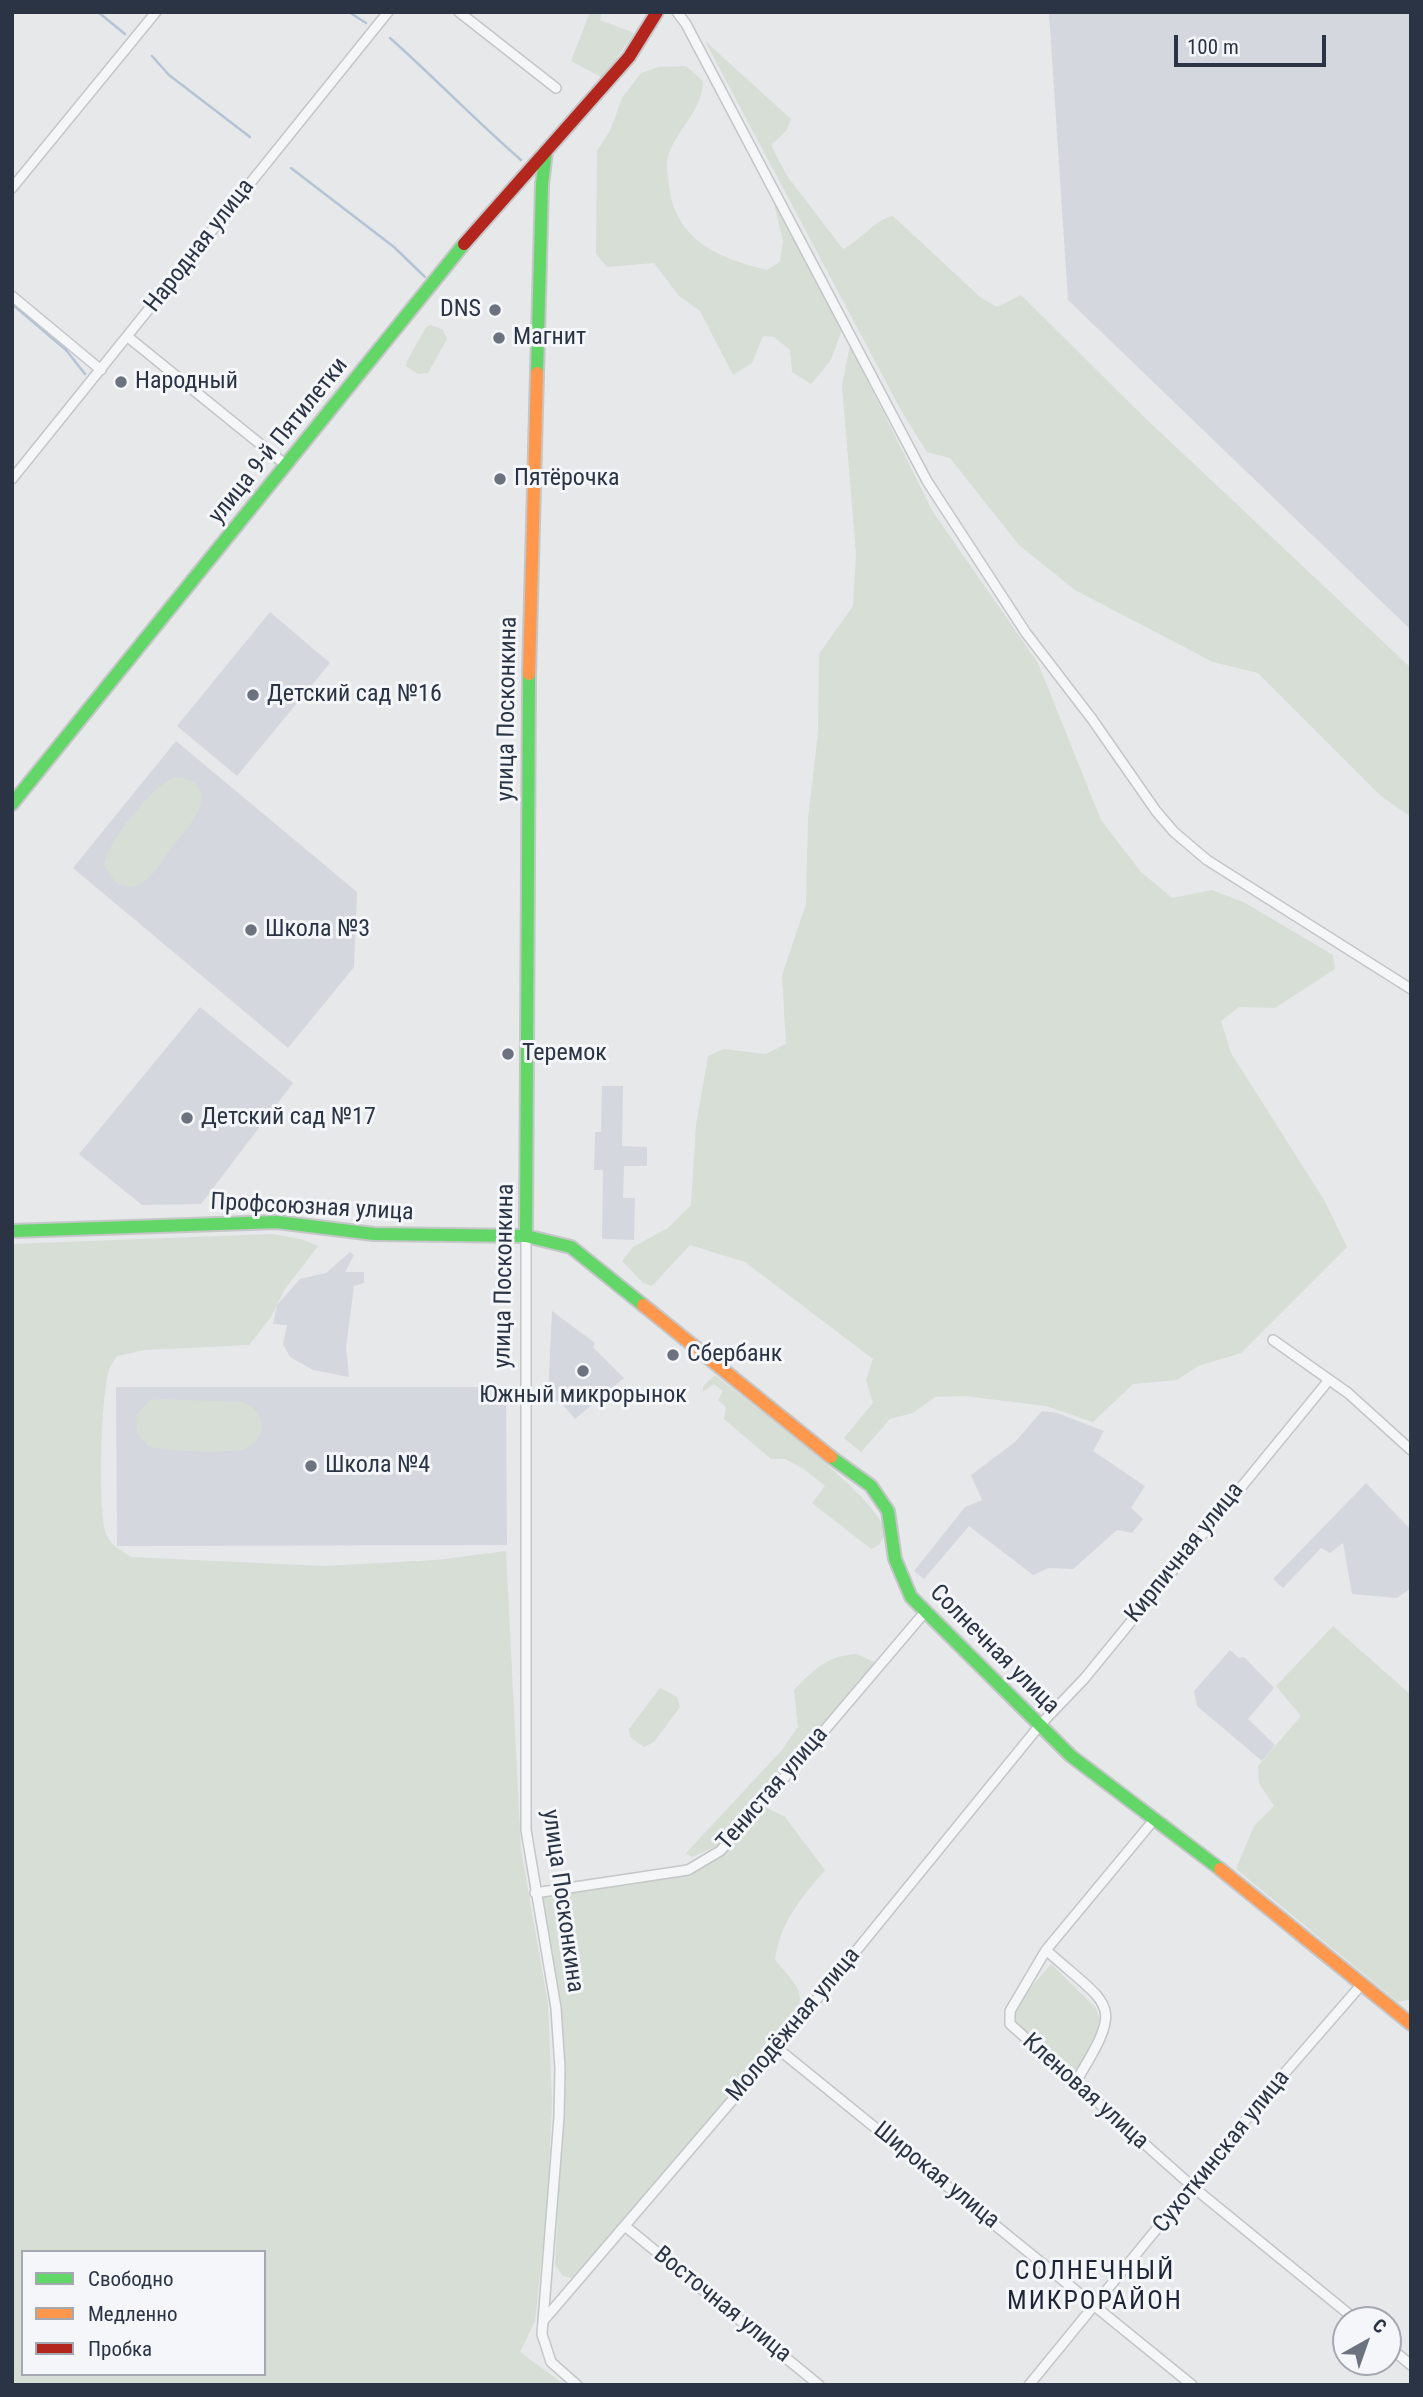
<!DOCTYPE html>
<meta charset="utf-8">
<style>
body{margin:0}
#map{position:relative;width:1423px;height:2397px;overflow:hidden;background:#e6e8ea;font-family:"Roboto Condensed",sans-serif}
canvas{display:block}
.frame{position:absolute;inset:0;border:14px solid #2b3445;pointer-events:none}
.legend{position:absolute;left:21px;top:2250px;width:245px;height:126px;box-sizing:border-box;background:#f4f6f9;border:2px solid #a4a8b1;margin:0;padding:9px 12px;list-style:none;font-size:21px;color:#2b3445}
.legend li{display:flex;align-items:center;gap:14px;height:35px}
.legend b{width:35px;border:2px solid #a4a8b1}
.north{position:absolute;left:1332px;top:2306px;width:70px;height:70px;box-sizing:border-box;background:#f4f6f9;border:2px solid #a4a8b1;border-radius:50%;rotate:40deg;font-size:19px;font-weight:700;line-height:28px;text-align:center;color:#2b3445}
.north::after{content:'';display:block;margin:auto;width:24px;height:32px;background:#6c737f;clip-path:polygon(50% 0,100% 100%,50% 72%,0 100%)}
.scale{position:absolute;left:1174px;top:35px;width:152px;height:32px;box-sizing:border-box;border:4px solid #2b3445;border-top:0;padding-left:9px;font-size:21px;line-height:24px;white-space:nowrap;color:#2b3445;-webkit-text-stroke:5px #f4f6f9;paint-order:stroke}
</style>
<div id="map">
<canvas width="1423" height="2397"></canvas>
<div class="frame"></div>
<ul class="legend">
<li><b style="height:9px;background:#63d668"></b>Свободно</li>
<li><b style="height:9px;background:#ff974d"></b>Медленно</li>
<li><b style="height:9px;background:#b3261e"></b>Пробка</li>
</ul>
<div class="north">С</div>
<div class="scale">100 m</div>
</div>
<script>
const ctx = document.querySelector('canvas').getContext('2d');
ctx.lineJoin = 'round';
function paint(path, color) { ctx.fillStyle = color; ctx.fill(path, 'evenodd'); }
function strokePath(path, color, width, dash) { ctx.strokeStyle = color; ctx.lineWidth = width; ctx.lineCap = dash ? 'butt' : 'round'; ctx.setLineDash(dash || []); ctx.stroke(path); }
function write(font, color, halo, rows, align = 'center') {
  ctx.font = font + ' "Roboto Condensed",sans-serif'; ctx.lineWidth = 6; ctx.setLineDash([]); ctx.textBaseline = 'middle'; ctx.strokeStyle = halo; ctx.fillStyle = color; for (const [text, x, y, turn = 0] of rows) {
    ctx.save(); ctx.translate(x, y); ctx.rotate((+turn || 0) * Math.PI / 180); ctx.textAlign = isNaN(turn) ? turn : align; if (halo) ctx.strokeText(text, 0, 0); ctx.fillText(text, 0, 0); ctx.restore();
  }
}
paint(new Path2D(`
 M 1049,12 L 1411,12 L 1411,630 L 1068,300 Z
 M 270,612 L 330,663 L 237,776 L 177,726 Z
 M 176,741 L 357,892 L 354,967 L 288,1048 L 73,868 Z
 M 200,1007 L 293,1083 L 201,1204 L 142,1205 L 79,1154 Z
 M 602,1086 L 623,1086 L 622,1146 L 647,1147 L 647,1166 L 624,1166 L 623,1198 L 635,1198 L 634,1240 L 602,1239 L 603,1170 L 594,1170 L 595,1132 L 601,1132 Z
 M 350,1252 L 354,1255 L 345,1272 L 364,1272 L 364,1283 L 354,1286 L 346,1347 L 349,1377 L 313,1370 L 290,1357 L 283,1344 L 287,1325 L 273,1324 L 277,1305 L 300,1279 L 326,1273 Z
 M 552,1311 L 595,1343 L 593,1347 L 624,1378 L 575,1419 L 563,1405 L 548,1395 Z
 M 116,1387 L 506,1387 L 507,1545 L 117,1546 Z
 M 1042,1411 L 1057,1413 L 1104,1431 L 1093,1451 L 1145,1486 L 1131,1508 L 1143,1519 L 1132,1533 L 1117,1530 L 1073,1569 L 1049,1568 L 1033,1575 L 969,1526 L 924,1579 L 914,1571 L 965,1507 L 982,1500 L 971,1475 L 1015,1442 Z
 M 1366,1483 L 1411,1530 L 1411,1588 L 1397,1598 L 1352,1594 L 1343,1543 L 1330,1553 L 1321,1548 L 1283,1588 L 1273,1579 Z
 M 1230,1650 L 1239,1658 L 1244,1657 L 1274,1688 L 1248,1719 L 1275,1745 L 1262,1761 L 1197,1706 L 1194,1691 Z`), '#d4d7dd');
paint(new Path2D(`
 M 590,12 L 602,12 L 600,20 L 634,33 L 603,78 L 571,61 Z
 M 705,41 L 791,119 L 786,131 L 771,145 L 787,176 L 843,249 C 861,240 874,220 893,216 L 980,297 L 997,307 L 1021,295 L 1144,417 L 1411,668 L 1411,817 L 1381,796 L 1258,673 L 1213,662 L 1075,590 L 1019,545 L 950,458 L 927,452 L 902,412 Z
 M 686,66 L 703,81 C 702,111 680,125 669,153 C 665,162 668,175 669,185 C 675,240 718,258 767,270 L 780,262 L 783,241 L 772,195 L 842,330 L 831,360 L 811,384 L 792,372 L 790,350 L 774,337 L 763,336 L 752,363 L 733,375 L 700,311 L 679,296 L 654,263 L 607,267 L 596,254 L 597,151 L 610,131 L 622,98 L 641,73 L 659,67 Z
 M 431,325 L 443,330 L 447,339 L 428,373 L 418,374 L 406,366 L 407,361 L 426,327 Z
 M 850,346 L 933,512 L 1038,663 L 1101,820 L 1141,872 L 1172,898 L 1212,890 L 1245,903 L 1333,955 L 1335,969 L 1275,1008 L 1239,1007 L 1221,1021 L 1231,1053 L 1324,1200 L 1347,1247 L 1241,1353 L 1198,1366 L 1177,1380 L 1133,1384 L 1093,1422 L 1046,1406 L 965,1396 L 935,1397 L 913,1413 L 890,1419 L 861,1452 L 844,1438 L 873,1403 L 866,1380 L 873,1359 L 745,1262 L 690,1245 L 652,1286 L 643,1283 L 622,1261 L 633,1247 L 668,1228 L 691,1205 L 696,1125 L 708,1056 L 724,1049 L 766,1054 L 786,1044 L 782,975 L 806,904 L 808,819 L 818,732 L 819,654 L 853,606 L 856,553 L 842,385 Z
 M 176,777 C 229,784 186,831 170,850 C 162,861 153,877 142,883 C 133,888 125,887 116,883 L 104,866 C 105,845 155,781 176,777 Z
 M 272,1234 L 301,1239 L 318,1246 L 285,1289 L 271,1317 L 249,1345 L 145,1350 L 117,1356 C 114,1361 110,1366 109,1370 C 101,1393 97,1517 107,1536 C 112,1546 122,1551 131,1557 L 323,1566 L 436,1560 L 506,1551 L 521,1850 L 548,2004 L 552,2103 L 547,2208 L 535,2321 L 520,2352 L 565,2385 L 12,2385 L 12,1244 ZM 23,2252 L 264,2252 L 264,2374 L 23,2374 Z
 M 715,1375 C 750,1404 878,1495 886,1533 L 879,1545 L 871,1549 L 812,1503 L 825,1486 L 804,1469 L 785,1459 L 771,1459 L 724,1419 L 726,1407 L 718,1400 L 723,1391 L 714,1384 L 703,1392 L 703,1386 Z
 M 161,1399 L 243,1402 C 252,1405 258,1411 261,1421 C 263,1432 258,1443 247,1448 C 233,1455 164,1451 148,1446 L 137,1434 L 136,1415 L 150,1400 Z
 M 1333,1626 L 1411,1695 L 1411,1999 L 1398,2002 L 1236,1869 L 1254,1826 L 1274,1806 L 1259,1783 L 1258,1766 L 1301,1716 L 1276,1686 Z
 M 857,1654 L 874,1662 L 873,1667 L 717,1846 L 692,1857 L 686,1853 L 782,1750 L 798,1727 L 794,1690 C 815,1669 826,1656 857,1654 Z
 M 660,1688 L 677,1697 L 680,1707 L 654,1742 L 644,1747 L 630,1737 L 629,1729 Z
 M 761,1805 L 785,1817 L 825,1870 C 801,1898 780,1922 775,1960 C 782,1969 791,1977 796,1986 C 809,2006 786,2028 774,2043 L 575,2279 L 563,2276 L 555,2265 L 565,2070 L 562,2021 L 541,1892 L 698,1866 Z
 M 1051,1964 L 1096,2008 L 1101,2024 L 1080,2066 L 1074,2071 L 1068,2071 L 1014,2023 L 1013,2010 L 1016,2005 Z`), '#d6ded6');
strokePath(new Path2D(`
 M 98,12 L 125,34
 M 349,12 L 366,23
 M 390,38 C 435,78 476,121 521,160
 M 152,56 L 169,75 L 250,137
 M 291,168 L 394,247 L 425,277
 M 12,304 L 66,350 L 85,374`), '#b4c4d5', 2.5);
const street = new Path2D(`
 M 459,12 L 556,88
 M 677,12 L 686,24 L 927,481 L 1026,633 L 1092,719 L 1156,811 L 1174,832 L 1207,860 L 1411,989
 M 12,188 L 156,12
 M 12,296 L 101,370
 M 128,337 L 286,465
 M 12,479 L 388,12
 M 526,1236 L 526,1830 L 556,2008 L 560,2068 L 559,2117 L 542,2334 L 551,2362 L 577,2385
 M 1273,1340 L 1348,1393 L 1411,1450
 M 1153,1821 L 1046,1950 L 1010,2011 L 1010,2024 L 1193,2187 L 1356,2320
 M 535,1893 L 688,1870 L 720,1851 L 738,1832 L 925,1612
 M 1046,1950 C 1113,2010 1125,2001 1075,2083
 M 777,2048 L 1192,2385
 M 625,2226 L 819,2385
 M 543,2321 L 777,2048 L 1040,1725 L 1084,1679 L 1329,1380
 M 1388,2346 L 1411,2365
 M 1029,2385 L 1276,2083 L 1362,1984`);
const fast = new Path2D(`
 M 537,373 L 542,184 L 546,151
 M 12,804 L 464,244
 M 12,1231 L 277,1222 L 374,1234 L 526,1236 L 571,1247 L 643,1305
 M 526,1236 L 529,674
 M 831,1457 L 871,1486 L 888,1511 L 895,1559 L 911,1597 L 1071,1756 L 1220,1869`);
const slow = new Path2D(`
 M 529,674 L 537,373
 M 643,1305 L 831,1457
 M 1220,1869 L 1411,2024`);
const jam = new Path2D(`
 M 464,244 L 629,57 L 657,12`);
strokePath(street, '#c4c6c8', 12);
strokePath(fast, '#c4c6c8', 16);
strokePath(slow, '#c4c6c8', 16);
strokePath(jam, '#c4c6c8', 16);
strokePath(street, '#f5f6f7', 9);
strokePath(fast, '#63d668', 12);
strokePath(slow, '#ff974d', 12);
strokePath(jam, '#b3261e', 12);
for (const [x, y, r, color] of [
 [495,310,7,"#6c737f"],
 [499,338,7,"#6c737f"],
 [121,382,7,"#6c737f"],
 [500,479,7,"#6c737f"],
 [253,695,7,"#6c737f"],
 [251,930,7,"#6c737f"],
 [508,1054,7,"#6c737f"],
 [187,1118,7,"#6c737f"],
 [673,1355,7,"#6c737f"],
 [583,1371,7,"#6c737f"],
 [311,1466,7,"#6c737f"]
]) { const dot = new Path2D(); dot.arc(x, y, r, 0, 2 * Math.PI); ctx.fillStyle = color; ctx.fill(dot); strokePath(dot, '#f4f6f9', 2.5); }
write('24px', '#2b3445', '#f4f6f9', [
 ["Народная улица",200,246,-52],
 ["улица 9-й Пятилетки",279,441,-51],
 ["улица Посконкина",508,709,-89],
 ["Профсоюзная улица",312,1208,3],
 ["улица Посконкина",505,1276,-89],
 ["Кирпичная улица",1185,1553,-51],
 ["Солнечная улица",994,1650,45],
 ["Тенистая улица",773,1789,-49],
 ["улица Посконкина",562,1901,82],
 ["Молодёжная улица",794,2025,-50],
 ["Кленовая улица",1085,2092,42],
 ["Сухоткинская улица",1222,2152,-51],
 ["Широкая улица",936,2176,39],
 ["Восточная улица",722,2305,39]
]);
write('24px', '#2b3445', '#f4f6f9', [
 ["DNS",481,310,"right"],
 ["Магнит",513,338],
 ["Народный",135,382],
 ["Пятёрочка",514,479],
 ["Детский сад №16",267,695],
 ["Школа №3",265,930],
 ["Теремок",522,1054],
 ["Детский сад №17",201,1118],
 ["Сбербанк",687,1355],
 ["Южный микрорынок",583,1396,"center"],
 ["Школа №4",325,1466]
], 'left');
ctx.letterSpacing = '2px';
write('26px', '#1d2536', '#f4f6f9', [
 ["СОЛНЕЧНЫЙ",1095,2272],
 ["МИКРОРАЙОН",1095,2302]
]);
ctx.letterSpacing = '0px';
</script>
